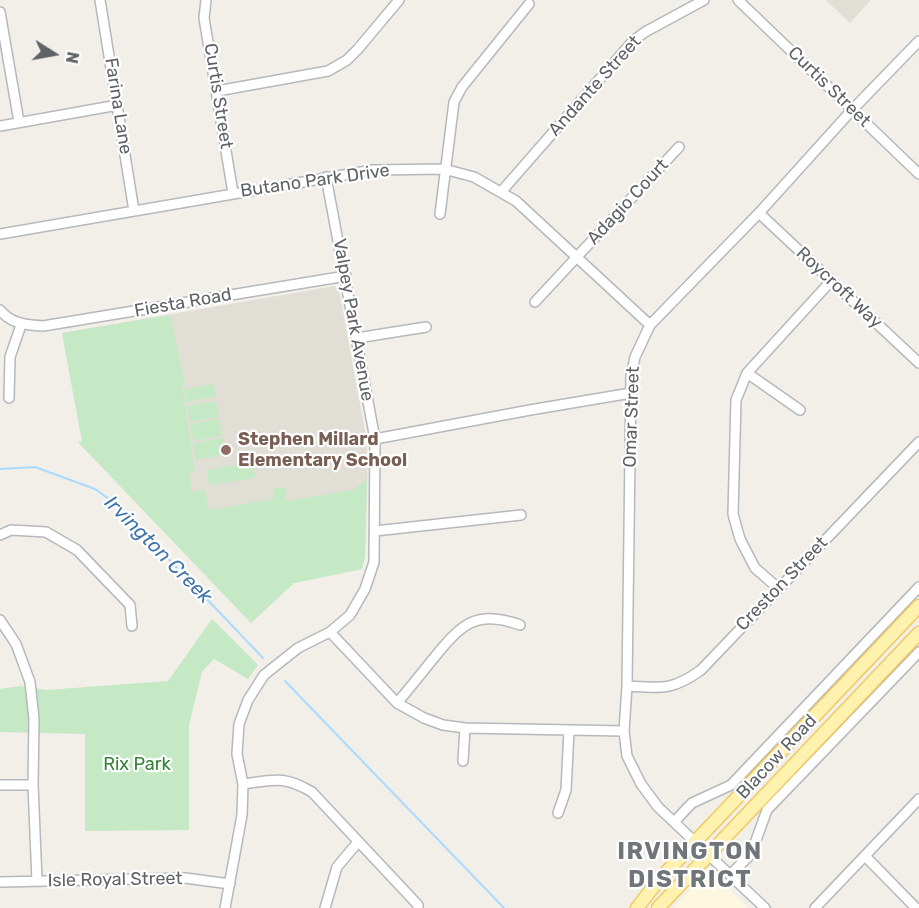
<!DOCTYPE html>
<style>
body{margin:0}
#map{position:relative;width:919px;height:908px;overflow:hidden;background:#f1efe8;font-family:Rubik,sans-serif}
canvas{display:block}
.north{position:absolute;left:24px;top:24px;width:60px;height:60px;-webkit-text-stroke:4px #fff;paint-order:stroke;rotate:101deg;font-size:16px;font-weight:700;line-height:24px;text-align:center;color:#5f6368}
.north::after{content:'';display:block;margin:auto;width:21px;height:27px;background:#5f6368;clip-path:polygon(50% 0,100% 100%,50% 72%,0 100%)}
</style>
<div id="map">
<canvas width="919" height="908"></canvas>
<div class="north">N</div>
</div>
<script>
const ctx = document.querySelector('canvas').getContext('2d');
ctx.lineJoin = 'round';
function paint(path, color) { ctx.fillStyle = color; ctx.fill(path, 'evenodd'); }
function strokePath(path, color, width, dash) { ctx.strokeStyle = color; ctx.lineWidth = width; ctx.lineCap = dash ? 'butt' : 'round'; ctx.setLineDash(dash || []); ctx.stroke(path); }
function write(font, color, halo, rows, align = 'center') {
  ctx.font = font + ' Rubik,sans-serif'; ctx.lineWidth = 4.5; ctx.setLineDash([]); ctx.textBaseline = 'middle'; ctx.strokeStyle = halo; ctx.fillStyle = color; for (const [text, x, y, turn = 0] of rows) {
    ctx.save(); ctx.translate(x, y); ctx.rotate((+turn || 0) * Math.PI / 180); ctx.textAlign = isNaN(turn) ? turn : align; if (halo) ctx.strokeText(text, 0, 0); ctx.fillText(text, 0, 0); ctx.restore();
  }
}
paint(new Path2D(`
 M 709,873 L 713,873 L 748,908 L 673,908 L 704,875 Z`), '#fef7e0');
paint(new Path2D(`
 M 826,0 L 871,0 L 850,23 Z
 M 335,286 L 339,290 L 365,431 L 368,457 L 365,556 L 362,569 L 294,583 L 251,623 L 78,442 L 82,441 L 62,333 Z`), '#e1ded6');
paint(new Path2D(`
 M 170,315 L 185,385 L 182,386 L 195,472 L 189,474 L 192,492 L 205,490 L 209,510 L 274,499 L 273,488 L 285,487 L 286,500 L 289,501 L 355,489 L 367,479 L 365,556 L 362,569 L 294,583 L 251,623 L 78,442 L 82,441 L 62,333 Z
 M 214,384 L 216,397 L 186,402 L 184,389 Z
 M 216,401 L 219,417 L 190,422 L 187,406 Z
 M 219,419 L 222,436 L 193,441 L 190,424 Z
 M 223,438 L 225,455 L 196,459 L 193,443 Z
 M 253,462 L 255,478 L 209,485 L 207,470 Z
 M 212,619 L 258,665 L 248,679 L 214,659 L 202,672 L 189,725 L 189,830 L 85,831 L 85,734 L 0,732 L 0,689 L 20,686 L 47,690 L 168,681 Z`), '#c5e8c5');
strokePath(new Path2D(`
 M 0,469 L 35,467 L 95,489 L 116,504 L 263,658
 M 285,681 L 504,908`), '#aadaff', 2);
const minor = new Path2D(`
 M 100,0 L 134,211
 M 206,0 L 204,18 L 233,193
 M 738,0 L 919,174
 M 0,12 L 19,122
 M 217,91 L 328,71 L 347,60 L 358,49 L 399,0
 M 0,126 L 118,105
 M 501,192 L 633,41 L 645,32 L 704,0
 M 759,213 L 919,363
 M 440,214 L 454,102 L 462,87 L 529,4
 M 0,234 L 373,170 L 444,169 L 474,177 L 516,201 L 650,325
 M 535,302 L 679,147
 M 0,310 C 11,324 27,325 43,326 L 346,276
 M 357,338 L 426,327
 M 747,373 L 800,410
 M 9,398 L 10,357 L 21,325
 M 375,439 L 530,410 L 631,393
 M 375,531 L 521,515
 M 0,535 L 11,530 L 46,532 L 77,550 L 130,605 L 132,626
 M 778,588 L 755,568 L 740,539 L 733,514 L 736,400 L 747,373 L 831,281
 M 0,620 L 16,644 L 30,682 L 34,719 L 33,785 L 37,881
 M 330,632 L 397,703 L 424,718 L 443,725 L 465,728 L 624,731
 M 627,686 C 661,688 672,691 701,670 L 919,442
 M 397,703 C 409,689 421,674 433,659 C 460,626 475,608 520,625
 M 463,761 L 465,728
 M 243,784 C 273,780 284,775 312,792 L 418,905 L 418,908
 M 0,785 L 33,785
 M 558,813 L 566,790 L 569,731
 M 674,822 L 692,803 L 731,785 L 919,587
 M 865,856 L 916,908
 M 730,875 L 751,854 L 767,810 L 919,652
 M 0,882 L 185,878 L 230,884
 M 225,908 L 242,815 L 243,784 L 237,754 L 239,724 L 248,700 L 264,675 L 298,648 L 330,632 L 350,615 L 365,589 L 374,562 L 375,439 L 326,177
 M 325,908 L 337,867 L 358,842
 M 765,908 L 658,807 L 641,784 L 627,756 L 624,731 L 627,686 L 631,376 L 635,357 L 650,325 L 759,213 L 852,110 L 919,41
 M 815,908 L 919,799`);
const major = new Path2D(`
 M 637,908 L 658,881 L 919,606
 M 658,908 L 919,633`);
strokePath(minor, '#b5b8bc', 12);
strokePath(major, '#f2c960', 15);
strokePath(minor, '#fff', 9);
strokePath(major, '#fff2af', 12);
for (const [x, y, r, color] of [
 [226,450,6,"#8d6e63"]
]) { const dot = new Path2D(); dot.arc(x, y, r, 0, 2 * Math.PI); ctx.fillStyle = color; ctx.fill(dot); strokePath(dot, '#fff', 2); }
write('18px', '#5f6368', '#fff', [
 ["Andante Street",595,86,-48],
 ["Curtis Street",829,87,44],
 ["Curtis Street",218,96,81],
 ["Farina Lane",118,106,81],
 ["Butano Park Drive",315,181,-8],
 ["Adagio Court",628,202,-47],
 ["Roycroft Way",839,288,43],
 ["Fiesta Road",183,303,-10],
 ["Valpey Park Avenue",353,320,80],
 ["Omar Street",632,417,-88],
 ["Creston Street",782,584,-46],
 ["Blacow Road",777,757,-47],
 ["Isle Royal Street",115,880,-1]
]);
write('bold 18px', '#785e54', '#fff', [
 ["Stephen Millard",238,440],
 ["Elementary School",238,461]
], 'left');
write('18px', '#348238', '#fff', [
 ["Rix Park",137,765]
]);
write('italic 20px', '#4174aa', '#fff', [
 ["Irvington Creek",158,550,45]
]);
ctx.letterSpacing = '1.5px';
write('bold 24px', '#70757a', '#fff', [
 ["IRVINGTON",690,852],
 ["DISTRICT",690,880]
]);
ctx.letterSpacing = '0px';
</script>
